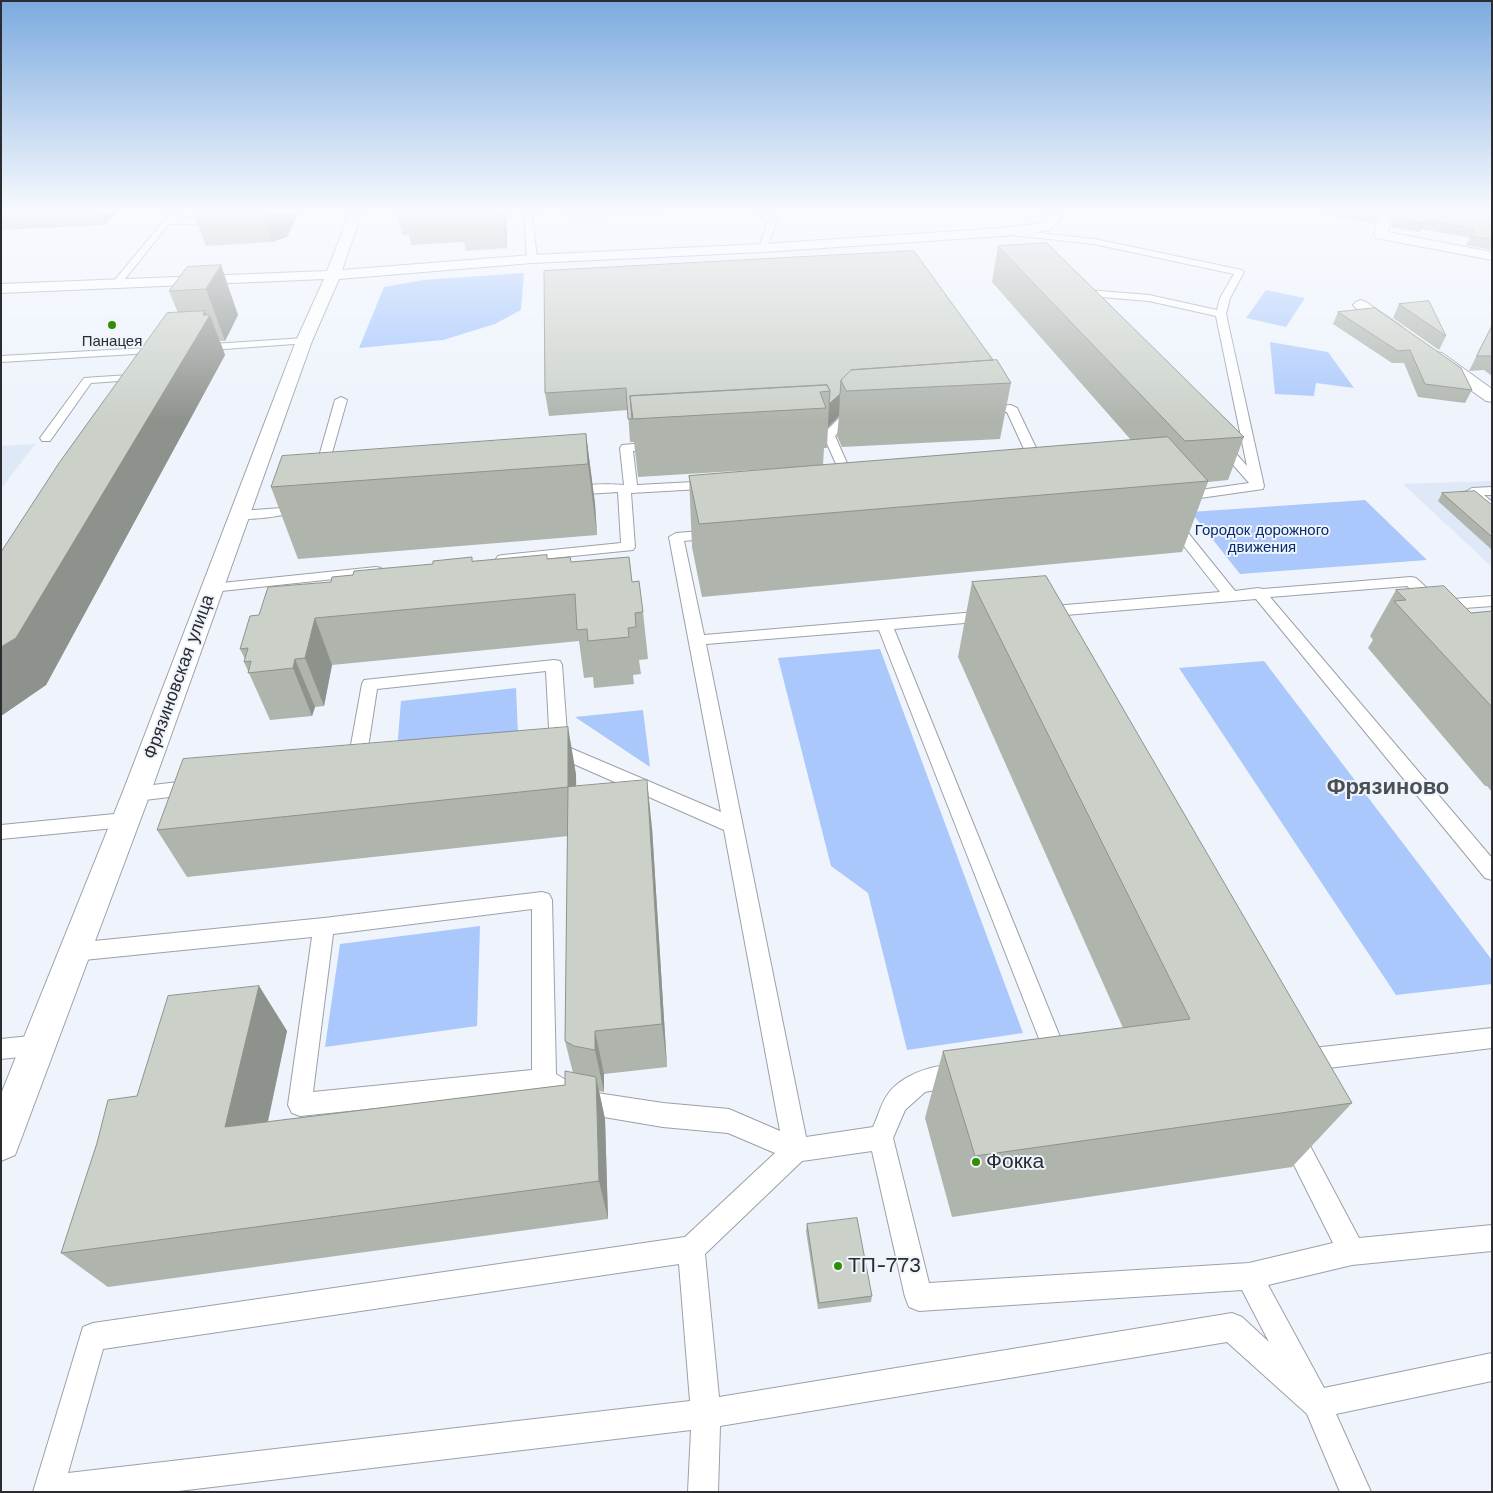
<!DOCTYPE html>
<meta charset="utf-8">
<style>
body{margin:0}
#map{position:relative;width:1493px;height:1493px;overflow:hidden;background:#eef3fc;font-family:"Work Sans",sans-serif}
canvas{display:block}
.frame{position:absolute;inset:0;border:2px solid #2a2c30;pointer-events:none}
</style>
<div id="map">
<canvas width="1493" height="1493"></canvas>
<div class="frame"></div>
</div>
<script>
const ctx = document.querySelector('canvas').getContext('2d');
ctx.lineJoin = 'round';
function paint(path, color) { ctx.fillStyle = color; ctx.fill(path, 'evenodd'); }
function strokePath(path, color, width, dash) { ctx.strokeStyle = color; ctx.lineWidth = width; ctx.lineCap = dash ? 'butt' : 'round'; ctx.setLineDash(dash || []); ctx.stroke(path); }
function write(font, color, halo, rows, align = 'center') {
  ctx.font = font + ' "Work Sans",sans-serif'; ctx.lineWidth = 4; ctx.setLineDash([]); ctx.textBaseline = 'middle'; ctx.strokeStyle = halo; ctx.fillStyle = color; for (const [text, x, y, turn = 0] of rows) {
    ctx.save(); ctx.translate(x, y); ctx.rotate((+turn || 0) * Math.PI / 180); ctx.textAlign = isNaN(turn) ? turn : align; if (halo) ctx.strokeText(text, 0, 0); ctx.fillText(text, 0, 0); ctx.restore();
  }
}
paint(new Path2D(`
 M 35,444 L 1,489 L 1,446 Z
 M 1492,481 L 1492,567 L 1403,484 Z`), '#dee8f7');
paint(new Path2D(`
 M 1266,290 L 1305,298 L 1286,327 L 1246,318 Z
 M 1270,342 L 1328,352 L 1354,388 L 1316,383 L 1314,396 L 1275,394 Z
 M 1365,500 L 1427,560 L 1240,574 L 1191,512 Z
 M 880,649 L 1023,1033 L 907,1050 L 868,893 L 831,866 L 778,658 Z
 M 1264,661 L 1492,960 L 1492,984 L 1396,995 L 1179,668 Z
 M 516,688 L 518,735 L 397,750 L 401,701 Z
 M 643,710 L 650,767 L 575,717 Z
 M 480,926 L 477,1026 L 325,1047 L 340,944 Z`), '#aac8fc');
paint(new Path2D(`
 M 524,273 L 521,310 L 495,324 L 443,340 L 359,348 L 384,287 L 423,280 Z`), '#a1c3fd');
const lane = new Path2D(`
 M 171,212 L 179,212 L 173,219 L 210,218 L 214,221 L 210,224 L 169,224 L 120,285 L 114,285 L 114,281 Z
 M 524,212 L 537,212 L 532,214 L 537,259 L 532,262 L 527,259 Z
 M 564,212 L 661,212 L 657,214 L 572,217 Z
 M 753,212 L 763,212 L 777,220 L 766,250 L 760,250 L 759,248 L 768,221 Z
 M 1006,229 L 1094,239 L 1242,270 L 1244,272 L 1230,298 L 1226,314 L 1264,486 L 1263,489 L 1179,501 L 1172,497 L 1179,493 L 1249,483 L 1214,443 L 1216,440 L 1224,440 L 1247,466 L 1216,316 L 1149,301 L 1088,296 L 1083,293 L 1088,290 L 1149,295 L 1217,310 L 1220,298 L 1234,274 L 1094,244 L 1003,234 L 1003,230 Z
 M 304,338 L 308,339 L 309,341 L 308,343 L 197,351 L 192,348 L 197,345 Z
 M 164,347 L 169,350 L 168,352 L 1,362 L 1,356 Z
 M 129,375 L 135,378 L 133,380 L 91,383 L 50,441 L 42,441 L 40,438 L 84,378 Z
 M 341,397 L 347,400 L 326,474 L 320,478 L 315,477 L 314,474 L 335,400 Z
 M 1011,405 L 1017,408 L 1038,452 L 1036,455 L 1010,457 L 1008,454 L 1010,451 L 1024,449 L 1007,412 L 982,413 L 976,410 L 982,407 Z
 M 859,416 L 865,420 L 863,423 L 846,424 L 835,436 L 850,470 L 844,474 L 840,473 L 825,439 L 818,440 L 812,436 L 814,433 L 825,432 L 839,418 Z
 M 657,442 L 661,443 L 663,446 L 661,449 L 633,451 L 637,485 L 713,481 L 719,485 L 718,488 L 631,493 L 635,547 L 633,550 L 503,563 L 498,562 L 496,559 L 498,556 L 503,555 L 621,543 L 618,492 L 570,495 L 563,491 C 571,483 612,484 624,485 L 620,448 L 622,445 Z
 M 1492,487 L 1492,495 L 1484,495 L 1492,502 L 1492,513 L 1487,512 L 1465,492 L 1472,488 Z
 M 302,503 L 307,504 L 309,507 L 307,510 C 293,513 242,525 233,515 L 240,511 L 282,508 Z
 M 1172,518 L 1177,519 L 1235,591 L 1258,588 L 1263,589 L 1411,577 L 1416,578 L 1440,600 L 1492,596 L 1492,606 L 1437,610 L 1430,607 L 1407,586 L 1270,597 L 1492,858 L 1492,880 L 1485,878 L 1256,599 L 1042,617 L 1037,615 L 1034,612 L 1037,609 L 1042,607 L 1220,592 L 1165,522 Z
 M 715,530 L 722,534 L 720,537 L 684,541 L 704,635 L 988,611 L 993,613 L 996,616 L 993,619 L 988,621 L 894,629 L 1069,1059 L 1066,1067 L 1058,1070 L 1050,1067 L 1047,1059 L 879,630 L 706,644 L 806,1137 L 873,1127 C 878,1117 881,1103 888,1094 C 902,1074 943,1059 966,1068 L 970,1076 L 966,1084 L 925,1092 L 905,1110 L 893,1138 L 929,1283 L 1249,1263 L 1333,1243 L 1279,1135 L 1282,1127 L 1291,1123 L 1300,1127 L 1359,1238 L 1492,1225 L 1492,1251 L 1352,1265 L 1268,1285 L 1324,1388 L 1492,1353 L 1492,1381 L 1336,1414 L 1371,1492 L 1340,1492 L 1307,1414 L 1227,1342 L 720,1426 L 718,1492 L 688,1492 L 691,1430 L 170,1492 L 33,1492 L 83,1327 L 93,1323 L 685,1237 L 775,1153 L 728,1133 L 663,1127 L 580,1113 L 541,1091 L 300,1116 L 292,1113 L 288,1105 L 312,937 L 74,961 L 67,958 L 63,952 L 67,946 L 74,943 L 324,918 L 542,892 L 549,894 L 552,900 L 556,1074 L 584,1091 L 663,1103 L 729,1109 L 780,1131 L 724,830 L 551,754 L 548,750 L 550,747 L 546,671 L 377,689 L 365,767 L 362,772 L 356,773 L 350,772 L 347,767 L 362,684 L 364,680 L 554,660 L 560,661 L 562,665 L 568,747 L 721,812 L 669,537 L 676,533 ZM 532,909 L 532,1070 L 313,1092 L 333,934 ZM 872,1151 L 905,1297 L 909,1307 L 919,1311 L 1242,1290 L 1269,1342 L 1242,1317 L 1232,1313 L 719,1397 L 705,1254 L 802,1161 ZM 679,1264 L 690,1401 L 68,1473 L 103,1349 Z
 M 376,567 L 381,568 L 383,571 L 381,574 L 212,592 L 207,591 L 205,588 L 207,585 L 212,584 Z
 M 195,780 L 201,782 L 204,787 L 201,792 L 195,794 L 136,801 L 130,799 L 127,794 L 130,789 L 136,787 Z
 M 125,813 L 132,815 L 134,820 L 132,825 L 125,827 L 1,839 L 1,825 Z
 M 1492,1028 L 1492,1048 L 1304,1071 L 1296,1068 L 1293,1060 L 1296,1052 L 1304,1049 Z
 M 39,1035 L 47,1038 L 50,1045 L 47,1052 L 39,1055 L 1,1059 L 1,1039 Z`);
const street = new Path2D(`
 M 350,212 L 362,212 L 342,270 L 532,255 L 763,244 L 1003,228 L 1041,223 L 1047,218 L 1046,212 L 1058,212 L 1061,219 L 1050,230 L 1003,236 L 763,252 L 532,263 L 339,279 L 312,341 L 150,794 L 20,1142 L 15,1155 L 1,1161 L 1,1094 L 122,794 L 296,341 L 324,279 L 1,293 L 1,284 L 327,271 Z
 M 1385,212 L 1400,212 L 1390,220 L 1388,232 L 1492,252 L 1492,260 L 1376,238 L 1374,235 L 1377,218 Z
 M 1361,300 L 1366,302 L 1402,327 L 1404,330 L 1402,333 L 1390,333 L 1356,308 L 1353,305 L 1356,302 Z
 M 1436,352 L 1442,353 L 1492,389 L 1492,402 L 1486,401 L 1430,361 L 1428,357 L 1430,353 Z`);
strokePath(lane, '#9ca1a9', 2);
strokePath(street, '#9ca1a9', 2);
paint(lane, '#fff');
paint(street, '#fff');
paint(new Path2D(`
 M 1,212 L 118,212 L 105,225 L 1,230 Z
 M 196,212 L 299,212 L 287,237 L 272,242 L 206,246 L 194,214 Z
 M 397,212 L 506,212 L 507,248 L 466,251 L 464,242 L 411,245 L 409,235 L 402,235 Z
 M 1313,212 L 1382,212 L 1378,215 L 1374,224 Z
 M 1396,212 L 1492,212 L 1492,250 L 1466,245 L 1470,238 L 1422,229 L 1418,232 L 1391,227 L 1392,221 Z
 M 998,246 L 1244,437 L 1228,480 L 1208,482 L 1182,552 L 702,597 L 692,547 L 689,476 L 785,468 L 638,477 L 634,442 L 630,442 L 628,410 L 549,416 L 545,393 L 993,360 L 1011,383 L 1000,439 L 842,447 L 837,436 L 839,416 L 828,427 L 827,448 L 824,448 L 823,465 L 1131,440 L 992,282 Z
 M 187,267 L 238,315 L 225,341 L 220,341 L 225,355 L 46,685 L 1,716 L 1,552 L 178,313 L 169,291 Z
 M 1399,304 L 1446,336 L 1439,350 L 1393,318 Z
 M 1375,308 L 1472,390 L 1465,403 L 1418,397 L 1404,363 L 1392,363 L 1333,324 L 1338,312 Z
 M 1492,325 L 1492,376 L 1484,370 L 1469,371 Z
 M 586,434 L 595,504 L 597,535 L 298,559 L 271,487 Z
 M 1442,493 L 1492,505 L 1492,550 L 1438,501 Z
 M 548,559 L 571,562 L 632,582 L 643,612 L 648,659 L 639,660 L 641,674 L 633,675 L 634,684 L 594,688 L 593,677 L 584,678 L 579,641 L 332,665 L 324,706 L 315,707 L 312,716 L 270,720 L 244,662 L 245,659 L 240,649 L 259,615 L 331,582 L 353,575 L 473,561 Z
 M 972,582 L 1352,1103 L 1292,1167 L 952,1217 L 925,1118 L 943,1051 L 1123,1028 L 958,657 Z
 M 1396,590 L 1471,613 L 1492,611 L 1492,792 L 1487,786 L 1485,786 L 1368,648 L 1373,640 L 1370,636 Z
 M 576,774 L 576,787 L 652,828 L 667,1067 L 604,1074 L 604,1092 L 599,1091 L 605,1119 L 608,1219 L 108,1287 L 61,1253 L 137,1096 L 259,986 L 287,1031 L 268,1122 L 565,1085 L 573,1073 L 565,1041 L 568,836 L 187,877 L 157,830 Z
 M 807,1224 L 872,1296 L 871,1302 L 818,1309 L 806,1231 Z`), '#afb4ad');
paint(new Path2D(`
 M 99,212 L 118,212 L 105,225 Z
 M 263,212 L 299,212 L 287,237 L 272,242 Z
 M 501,212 L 506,212 L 507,248 Z
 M 1426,220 L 1422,229 L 1418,232 L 1422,223 Z
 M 221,265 L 238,315 L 225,341 L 206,289 Z
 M 205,311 L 208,318 L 210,315 L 225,355 L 46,685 L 1,716 L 1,647 Z
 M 839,394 L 840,394 L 839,416 L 828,427 L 829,404 Z
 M 586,434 L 595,504 L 597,535 L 588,464 Z
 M 315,618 L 332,665 L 324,706 L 305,658 Z
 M 295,659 L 315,707 L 312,716 L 293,668 Z
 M 568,727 L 576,774 L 577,835 L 568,787 Z
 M 647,780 L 652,828 L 667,1067 L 662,1024 Z
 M 259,986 L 287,1031 L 258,1167 L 225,1127 Z
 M 595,1031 L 604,1074 L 604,1092 L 595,1050 Z
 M 596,1077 L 605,1119 L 608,1219 L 599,1181 Z`), '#8e928d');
const building = new Path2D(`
 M 196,212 L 240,212 L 194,214 Z
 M 1362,212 L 1378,212 L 1378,215 Z
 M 1396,212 L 1492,212 L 1492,239 L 1471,236 L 1474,229 L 1426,220 L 1422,223 L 1395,218 Z
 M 1047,243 L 1244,437 L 1185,441 L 998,246 Z
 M 914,251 L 993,360 L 851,370 L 841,380 L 840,394 L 829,404 L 830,391 L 827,385 L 630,396 L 632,419 L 628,419 L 626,388 L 545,393 L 544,271 Z
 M 221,265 L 206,289 L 169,291 L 187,267 Z
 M 1429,301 L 1446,336 L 1399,304 Z
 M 1375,308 L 1461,368 L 1472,390 L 1425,384 L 1410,350 L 1398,351 L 1338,312 Z
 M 205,311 L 203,315 L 210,315 L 16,638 L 1,647 L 1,552 L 59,463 L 167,313 Z
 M 1492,326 L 1492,356 L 1477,356 Z
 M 997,360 L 1011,383 L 846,391 L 841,380 L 851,370 Z
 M 827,385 L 830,391 L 820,392 L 826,408 L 633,419 L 630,396 Z
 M 586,434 L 588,464 L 271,487 L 282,456 Z
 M 1168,437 L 1208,481 L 699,524 L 689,476 Z
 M 1475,491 L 1492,505 L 1492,537 L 1442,493 Z
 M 547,555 L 547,559 L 570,557 L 571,562 L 629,557 L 632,582 L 639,581 L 643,612 L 635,613 L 636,627 L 628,628 L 629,637 L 588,641 L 587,629 L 577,630 L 575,594 L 315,618 L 305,658 L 295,659 L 293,668 L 248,673 L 251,661 L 244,662 L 248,648 L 240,649 L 250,616 L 259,615 L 268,587 L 331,582 L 332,577 L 353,575 L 354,571 L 433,564 L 433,561 L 472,557 L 472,561 Z
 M 1046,576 L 1352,1103 L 975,1156 L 943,1051 L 1190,1019 L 972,582 Z
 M 1444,586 L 1471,613 L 1492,611 L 1492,707 L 1394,601 L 1406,600 L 1396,590 Z
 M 568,727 L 568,787 L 157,830 L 183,759 Z
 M 647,780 L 662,1024 L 595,1031 L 595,1050 L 574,1046 L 565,1041 L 568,787 Z
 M 259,986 L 225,1127 L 565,1085 L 565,1071 L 596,1077 L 599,1181 L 61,1253 L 97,1143 L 108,1100 L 137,1096 L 168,996 Z
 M 857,1218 L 872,1296 L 819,1303 L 807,1224 Z`);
paint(building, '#cbd1c9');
strokePath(building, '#8e928d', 1);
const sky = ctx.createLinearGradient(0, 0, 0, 421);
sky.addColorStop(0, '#7caadf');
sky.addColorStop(0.5, '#f7fafe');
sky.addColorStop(1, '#f7fafe00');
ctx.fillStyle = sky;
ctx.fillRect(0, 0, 1493, 421);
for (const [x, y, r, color] of [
 [112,325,5,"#318e00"],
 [976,1162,5,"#318e00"],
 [838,1266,5,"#318e00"]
]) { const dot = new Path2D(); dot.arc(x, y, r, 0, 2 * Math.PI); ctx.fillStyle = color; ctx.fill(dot); strokePath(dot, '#eef3fc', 2); }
write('15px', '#2a2c30', '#eef3fc', [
 ["Панацея",112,342]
]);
write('15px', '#072c6d', '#eef3fc', [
 ["Городок дорожного",1262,531],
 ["движения",1262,548]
]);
write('18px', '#2a2c30', '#eef3fc', [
 ["Фрязиновская улица",179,677,-70]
]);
write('21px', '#2a2c30', '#eef3fc', [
 ["Фокка",986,1162],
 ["ТП-773",848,1266]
], 'left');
write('bold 22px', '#4a4e55', '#eef3fc', [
 ["Фрязиново",1388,788]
]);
</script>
